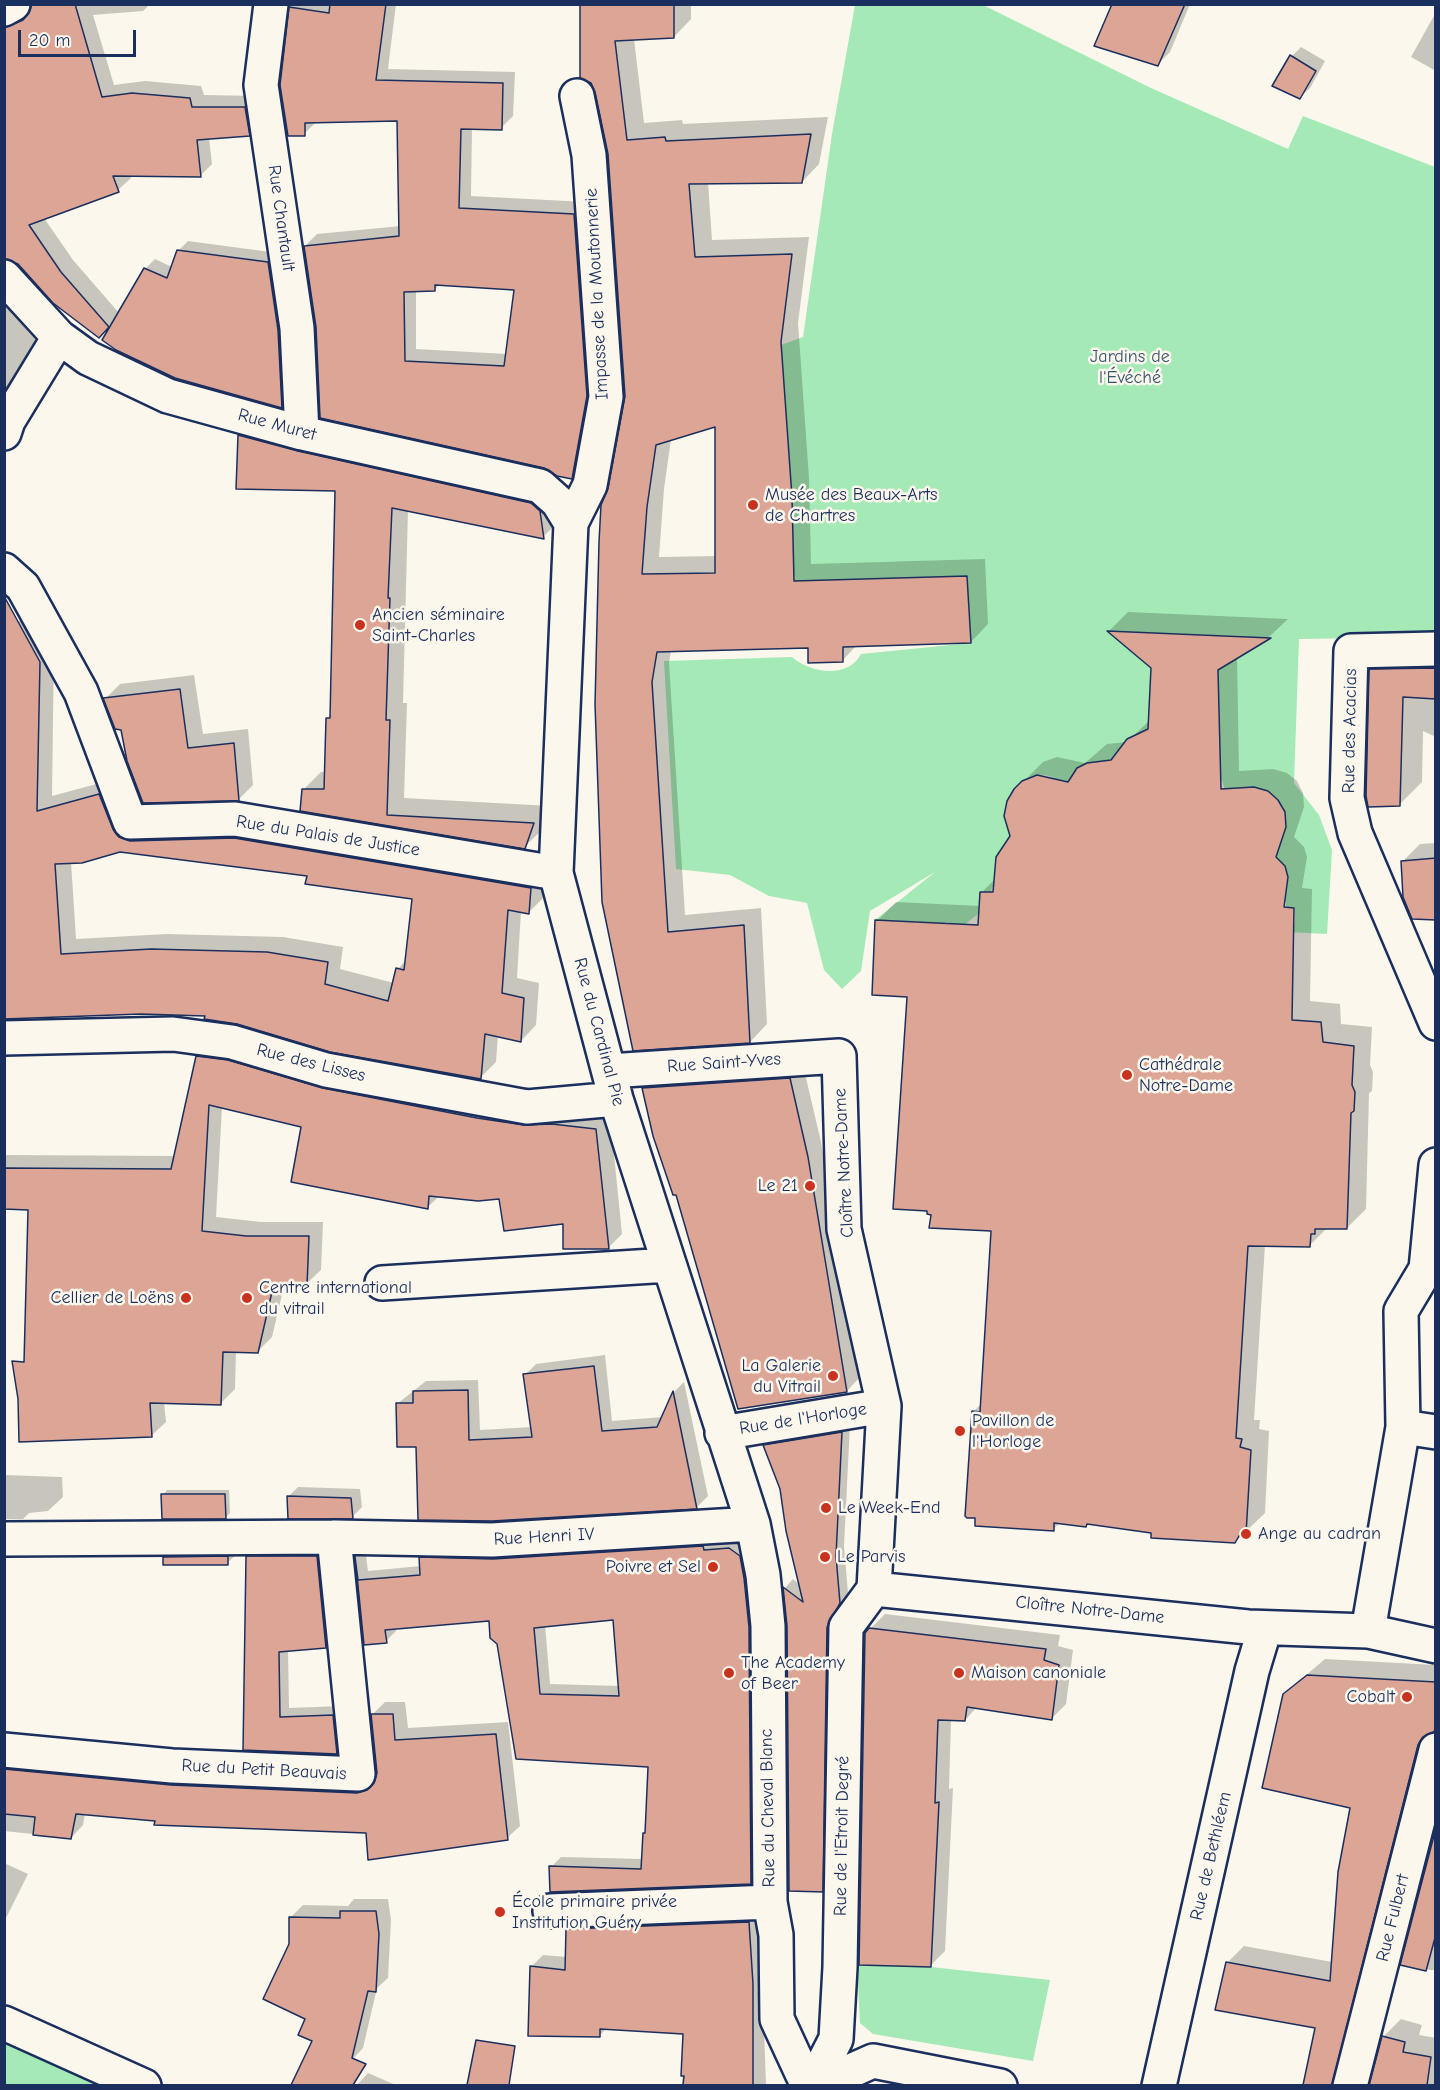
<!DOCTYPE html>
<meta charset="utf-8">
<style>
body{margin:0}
#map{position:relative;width:1440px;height:2090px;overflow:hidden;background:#fbf7ec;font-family:"Comic Neue",sans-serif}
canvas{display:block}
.frame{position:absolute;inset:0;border:6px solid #1b2f5e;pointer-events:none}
.scale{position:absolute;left:18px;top:30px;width:118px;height:27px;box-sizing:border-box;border:3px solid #1b2f5e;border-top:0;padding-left:8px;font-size:18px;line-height:21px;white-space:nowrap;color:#1b2f5e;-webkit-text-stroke:4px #fbf7ec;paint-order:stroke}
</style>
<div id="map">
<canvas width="1440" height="2090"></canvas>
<div class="frame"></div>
<div class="scale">20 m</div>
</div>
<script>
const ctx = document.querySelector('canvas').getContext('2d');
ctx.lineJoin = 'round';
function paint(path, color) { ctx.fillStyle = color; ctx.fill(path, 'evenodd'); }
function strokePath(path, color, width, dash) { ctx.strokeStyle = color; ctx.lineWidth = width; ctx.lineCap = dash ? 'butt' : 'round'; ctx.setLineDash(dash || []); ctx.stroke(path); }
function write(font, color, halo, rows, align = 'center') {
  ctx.font = font + ' "Comic Neue",sans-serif'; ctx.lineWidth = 5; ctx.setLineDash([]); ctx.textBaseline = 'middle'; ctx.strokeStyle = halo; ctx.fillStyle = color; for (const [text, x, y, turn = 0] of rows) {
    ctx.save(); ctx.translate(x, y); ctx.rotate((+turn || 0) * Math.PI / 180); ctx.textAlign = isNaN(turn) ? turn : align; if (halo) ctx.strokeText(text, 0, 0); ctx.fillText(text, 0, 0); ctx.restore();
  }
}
paint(new Path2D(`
 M 855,5 L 983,5 L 1151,88 L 1288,149 L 1303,116 L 1435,167 L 1435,637 L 1299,639 L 1294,783 L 1319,815 L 1332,850 L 1327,934 L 1285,932 L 1285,925 L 1295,925 L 1295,908 L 1286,907 L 1286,902 L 1272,902 C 1296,885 1293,863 1265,854 L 1285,812 C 1270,784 1253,787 1225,790 L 1222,780 L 1214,772 L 1218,686 L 1212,685 L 1218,664 C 1234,665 1243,651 1242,636 L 1129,632 L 1128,639 L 1136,656 L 1152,663 L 1148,731 L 1127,739 L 1108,766 C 1086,757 1071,769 1070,791 C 1062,781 1052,774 1038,775 C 1020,777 1003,796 1005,815 C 1005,822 1012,829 1012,837 C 1012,854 1010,872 1009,889 L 992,887 L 991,892 L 980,892 L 978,914 L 963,926 L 946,922 L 946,925 L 919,924 L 919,921 L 913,921 L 912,924 L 875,920 L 935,872 L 870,911 L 861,971 L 842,989 L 824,970 L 807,903 L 769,896 L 730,875 L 676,869 L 664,661 L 792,657 C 810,673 848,679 861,654 L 971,643 L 967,576 L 794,581 L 792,496 L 781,345 L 803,337 L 832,134 Z
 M 857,1965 L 931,1967 L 1050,1980 L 1033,2061 L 873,2034 L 860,2023 Z
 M 4,2031 L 121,2085 L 5,2085 Z`), '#a5eab6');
paint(new Path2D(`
 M 33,4 L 150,4 L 143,11 L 93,15 L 114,85 L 145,81 L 201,86 L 204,95 L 257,96 L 261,123 L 249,135 L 209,138 L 212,164 L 200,176 L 129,175 L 131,178 L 118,190 L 44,218 L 73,260 L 119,313 L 145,269 L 155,259 L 172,267 L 178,251 L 188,241 L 278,253 L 291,397 L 282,406 L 113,322 L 99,336 L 18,263 L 4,257 L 4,11 L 16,16 L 26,14 Z
 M 291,4 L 396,4 L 388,69 L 515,72 L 513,116 L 501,128 L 472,128 L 471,196 L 586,202 L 599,383 L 584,465 L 572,477 L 317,327 L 305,246 L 317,234 L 401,226 L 398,119 L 317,121 L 304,134 L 281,85 ZM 441,283 L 516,289 L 507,354 L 416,349 L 416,290 L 434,290 Z
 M 581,4 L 691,4 L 691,19 L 674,37 L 634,39 L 644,123 L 682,120 L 683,124 L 828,117 L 819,164 L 802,182 L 708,182 L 712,240 L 809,237 L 798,323 L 809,478 L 811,564 L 985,559 L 988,624 L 971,642 L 857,645 L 842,661 L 809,647 L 671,650 L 669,663 L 685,915 L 761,908 L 767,1024 L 750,1042 L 634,1049 L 610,489 L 626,396 L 609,151 L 597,91 L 592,82 L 582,77 ZM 717,425 L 716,556 L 659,557 L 664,489 L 671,439 Z
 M 1114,4 L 1190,4 L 1170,52 L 1158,64 Z
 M 1436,12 L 1436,71 L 1411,57 Z
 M 1301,47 L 1325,61 L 1310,88 L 1300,97 L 1292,56 Z
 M 4,277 L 37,336 L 4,396 Z
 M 256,418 L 549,486 L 560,520 L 543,537 L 408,510 L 403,703 L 407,703 L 404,798 L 550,806 L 542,830 L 524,847 L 301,810 L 303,790 L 321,772 L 326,772 L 328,718 L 331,715 L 336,489 L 239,435 Z
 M 1128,612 L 1288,619 L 1270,636 L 1237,657 L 1239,771 L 1273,769 L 1287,773 L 1297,781 L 1303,793 L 1304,807 L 1294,837 L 1304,847 L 1307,857 L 1302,888 L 1312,889 L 1310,1001 L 1340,1004 L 1341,1024 L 1372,1027 L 1370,1065 L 1373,1072 L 1372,1091 L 1369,1093 L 1366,1209 L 1347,1228 L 1328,1227 L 1309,1246 L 1265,1245 L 1254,1420 L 1260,1420 L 1259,1429 L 1269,1431 L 1265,1513 L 1235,1542 L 1088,1522 L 1060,1523 L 1053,1529 L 973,1412 L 982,1403 L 992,1230 L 908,996 L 877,921 L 896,902 L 980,906 L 981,893 L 996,878 L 1011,836 L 1015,790 L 1043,762 L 1057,757 L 1085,763 L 1107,744 L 1127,742 L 1150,720 L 1152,667 L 1109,631 Z
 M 4,621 L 42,621 L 54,646 L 52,796 L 115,779 L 128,813 L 250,823 L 546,873 L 544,897 L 529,912 L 521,911 L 517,978 L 539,983 L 536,1025 L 521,1041 L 498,1035 L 496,1062 L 480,1078 L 207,1014 L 4,1000 ZM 120,851 L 308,875 L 413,897 L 406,960 L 398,969 L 394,983 L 340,969 L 343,947 L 283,937 L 167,934 L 76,939 L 71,862 Z
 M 1436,647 L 1436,737 L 1423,731 L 1422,782 L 1399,805 L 1371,670 L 1393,648 Z
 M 194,675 L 203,734 L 248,729 L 253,785 L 239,799 L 123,728 L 105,699 L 120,684 Z
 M 1436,843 L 1436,918 L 1403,861 L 1420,844 Z
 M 212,1043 L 610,1115 L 622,1234 L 608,1248 L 564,1222 L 501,1198 L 439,1196 L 428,1207 L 302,1126 L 222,1107 L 216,1217 L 261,1222 L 323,1222 L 321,1270 L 306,1284 L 285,1282 L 272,1337 L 258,1351 L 236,1351 L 235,1389 L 221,1403 L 164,1402 L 166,1422 L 151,1436 L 30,1208 L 4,1208 L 4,1155 L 176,1156 L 198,1057 Z
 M 803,1065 L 821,1142 L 860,1377 L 847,1391 L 677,1193 L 643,1088 L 657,1075 Z
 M 605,1355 L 612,1421 L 663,1417 L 674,1392 L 684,1382 L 708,1496 L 697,1507 L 492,1520 L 418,1445 L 397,1404 L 426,1381 L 478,1380 L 480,1430 L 532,1427 L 525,1375 L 536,1364 Z
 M 850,1424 L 844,1546 L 848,1593 L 835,1617 L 831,1882 L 822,1891 L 785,1588 L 793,1579 L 800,1585 L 781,1488 L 764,1446 L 773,1437 Z
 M 4,1475 L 62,1477 L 63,1497 L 48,1511 L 29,1513 L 23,1519 L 4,1519 Z
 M 298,1487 L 360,1489 L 362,1507 L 352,1517 L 288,1497 Z
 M 167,1490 L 229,1490 L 230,1513 L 226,1517 L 163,1495 Z
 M 740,1538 L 750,1545 L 761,1872 L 750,1883 L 551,1867 L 561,1857 L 643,1859 L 644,1833 L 647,1831 L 649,1766 L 518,1758 L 499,1643 L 490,1620 L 396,1628 L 396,1631 L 386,1641 L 365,1643 L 356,1557 L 365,1548 L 368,1571 L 421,1566 L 421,1558 L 431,1548 ZM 614,1619 L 619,1686 L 550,1684 L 545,1625 Z
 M 257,1547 L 326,1547 L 335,1637 L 326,1646 L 288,1649 L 289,1708 L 342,1706 L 346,1743 L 337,1753 L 244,1749 L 247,1557 Z
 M 174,1548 L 237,1554 L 227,1563 L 165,1557 Z
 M 885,1614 L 1060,1635 L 1058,1646 L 1073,1650 L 1066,1704 L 1052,1718 L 977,1707 L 965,1720 L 951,1719 L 949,1789 L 953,1788 L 945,1951 L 930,1966 L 870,1629 Z
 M 1325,1659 L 1436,1665 L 1436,1730 L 1348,2063 L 1359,2086 L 1305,2086 L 1317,2026 L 1227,1963 L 1244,1946 L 1332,1962 L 1352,1807 L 1284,1694 Z
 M 385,1702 L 405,1702 L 408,1728 L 508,1722 L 520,1826 L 507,1838 L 156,1820 L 85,1813 L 83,1825 L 71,1838 L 4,1831 L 4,1752 L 371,1781 L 377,1779 L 378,1773 L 372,1715 Z
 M 1436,1834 L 1436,1970 L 1430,1970 L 1402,1964 Z
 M 4,1863 L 28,1874 L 4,1922 Z
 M 354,1899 L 388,1899 L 391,1920 L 388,1978 L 377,1988 L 363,2048 L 351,2061 L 337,2084 L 299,2086 L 294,2083 L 314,2040 L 291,1945 L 290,1918 L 303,1905 L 348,1906 Z
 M 760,1911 L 766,2086 L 682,2086 L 685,2033 L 607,2028 L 599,2036 L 531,1967 L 543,1955 L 567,1957 L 567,1930 L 579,1918 Z
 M 1401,2019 L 1422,2025 L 1419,2035 L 1436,2038 L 1436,2086 L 1369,2086 L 1384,2036 Z
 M 368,2073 L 398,2086 L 356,2086 Z`), '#0003');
const building = new Path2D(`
 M 32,4 L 75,4 L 102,97 L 132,93 L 190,98 L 192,107 L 245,107 L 250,136 L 197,140 L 201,177 L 113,176 L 119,192 L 29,225 L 61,272 L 109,327 L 99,338 L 53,303 L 18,264 L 4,259 L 4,28 L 23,20 L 29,13 Z
 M 330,4 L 386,4 L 376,80 L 503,83 L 502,130 L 461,129 L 459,208 L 574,214 L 587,396 L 572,479 L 557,476 L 544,468 L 320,418 L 316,327 L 304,246 L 399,236 L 397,121 L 305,123 L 305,136 L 288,136 L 280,85 L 289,7 L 329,13 ZM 435,285 L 514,290 L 504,366 L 405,361 L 404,292 L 435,291 Z
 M 580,4 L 674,4 L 674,38 L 615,41 L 627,140 L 665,137 L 666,141 L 811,134 L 802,183 L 689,184 L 695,257 L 792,254 L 781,342 L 792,497 L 794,581 L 967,576 L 971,643 L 843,647 L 843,662 L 808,663 L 808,648 L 657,652 L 652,682 L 668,932 L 744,925 L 750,1043 L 633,1051 L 602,902 L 595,704 L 599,542 L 601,505 L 608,488 L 625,396 L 608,154 L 595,92 L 591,83 L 580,78 ZM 715,427 L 715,573 L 642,574 L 647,507 L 656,445 Z
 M 1112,4 L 1185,4 L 1158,66 L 1094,46 Z
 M 1290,55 L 1316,71 L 1300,99 L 1272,86 Z
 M 177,250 L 268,262 L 278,330 L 282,408 L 175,378 L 116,350 L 102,340 L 144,268 L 167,278 Z
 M 238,435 L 298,451 L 531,503 L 540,511 L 544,539 L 392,508 L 388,598 L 390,598 L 386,720 L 390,720 L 387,815 L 534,823 L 525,849 L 300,811 L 302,789 L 324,789 L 326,718 L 330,718 L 335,491 L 236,489 Z
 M 4,596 L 40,662 L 37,811 L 99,794 L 113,829 L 119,837 L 130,841 L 234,838 L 531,888 L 529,914 L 508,910 L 502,993 L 524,998 L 521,1042 L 485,1034 L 481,1079 L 330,1052 L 237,1024 L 204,1019 L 205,1016 L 141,1014 L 4,1019 ZM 120,852 L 307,876 L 305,884 L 412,899 L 404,970 L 396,968 L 388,1001 L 325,984 L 328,962 L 267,952 L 151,949 L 61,954 L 55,864 L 82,863 Z
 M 1107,631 L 1271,638 L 1218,670 L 1221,789 L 1254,787 L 1268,791 L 1278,800 L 1285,812 L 1286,827 L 1276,857 L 1285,866 L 1288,877 L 1284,907 L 1294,908 L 1292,1020 L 1321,1022 L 1323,1042 L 1354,1046 L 1352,1085 L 1355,1092 L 1354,1111 L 1351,1113 L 1347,1229 L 1315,1229 L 1315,1234 L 1311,1234 L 1310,1247 L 1248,1246 L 1236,1438 L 1242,1439 L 1240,1447 L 1251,1450 L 1246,1534 L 1239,1536 L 1235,1543 L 1151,1538 L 1151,1533 L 1087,1524 L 1086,1527 L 1054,1523 L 1054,1531 L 975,1526 L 975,1518 L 967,1518 L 965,1516 L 972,1411 L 980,1412 L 991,1231 L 929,1228 L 931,1215 L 927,1214 L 927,1211 L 893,1209 L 907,997 L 872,995 L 875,920 L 978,925 L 980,892 L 993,892 L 996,857 L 1010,836 L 1004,816 L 1007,801 L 1014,789 L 1022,781 L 1037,775 L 1068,782 L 1077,768 L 1087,763 L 1111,760 L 1127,739 L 1148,729 L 1151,668 Z
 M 1436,668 L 1436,699 L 1403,697 L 1400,806 L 1368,807 L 1366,796 L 1369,669 Z
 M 180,689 L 188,748 L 234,743 L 239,801 L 143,803 L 127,761 L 121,730 L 115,729 L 103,698 Z
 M 1436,858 L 1436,920 L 1412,919 L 1403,897 L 1401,861 Z
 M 196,1056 L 228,1060 L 323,1088 L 477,1118 L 524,1125 L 552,1124 L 596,1129 L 609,1249 L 563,1249 L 563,1224 L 504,1231 L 499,1199 L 478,1201 L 429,1196 L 428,1209 L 291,1182 L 301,1127 L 209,1105 L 202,1231 L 246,1236 L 309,1236 L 307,1286 L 274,1283 L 258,1353 L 223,1352 L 221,1405 L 150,1403 L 152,1437 L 19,1442 L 18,1399 L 12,1361 L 24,1362 L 28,1210 L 4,1209 L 4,1168 L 171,1169 Z
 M 790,1078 L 808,1157 L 847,1392 L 738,1409 L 676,1195 L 673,1195 L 653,1136 L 642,1088 Z
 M 594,1366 L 602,1431 L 657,1427 L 673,1391 L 697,1509 L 492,1521 L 418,1520 L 416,1447 L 397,1447 L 396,1403 L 413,1403 L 413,1391 L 468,1390 L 469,1440 L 532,1437 L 523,1374 Z
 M 842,1432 L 836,1556 L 840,1603 L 827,1627 L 823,1892 L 789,1891 L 787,1626 L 783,1587 L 803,1602 L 786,1531 L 780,1489 L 763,1445 Z
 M 161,1494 L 225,1494 L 226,1519 L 162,1519 Z
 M 287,1496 L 351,1498 L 353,1519 L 288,1519 Z
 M 703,1546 L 704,1550 L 729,1548 L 740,1556 L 744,1578 L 749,1627 L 751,1884 L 550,1892 L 549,1866 L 641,1869 L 643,1833 L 645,1833 L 648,1767 L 516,1759 L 497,1644 L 490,1638 L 489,1621 L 385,1630 L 387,1643 L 364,1645 L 355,1556 L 358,1580 L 420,1575 L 419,1557 L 493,1559 ZM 613,1620 L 619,1696 L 540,1694 L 534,1628 Z
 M 228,1556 L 228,1565 L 163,1565 L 163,1557 Z
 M 246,1556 L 317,1556 L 326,1648 L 279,1652 L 280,1717 L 333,1715 L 337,1754 L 243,1750 Z
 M 869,1628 L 1046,1649 L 1044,1660 L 1059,1665 L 1052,1720 L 967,1707 L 965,1721 L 938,1720 L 935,1803 L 939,1802 L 931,1967 L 859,1965 L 865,1633 Z
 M 1307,1675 L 1436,1682 L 1436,1726 L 1434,1732 L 1423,1737 L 1418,1745 L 1332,2085 L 1303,2085 L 1315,2028 L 1215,2010 L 1226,1962 L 1330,1981 L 1338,1872 L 1350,1808 L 1262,1788 L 1283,1694 Z
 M 371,1714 L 393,1714 L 395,1740 L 496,1734 L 508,1840 L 368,1860 L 366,1833 L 154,1825 L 155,1821 L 76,1814 L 71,1839 L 33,1835 L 35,1817 L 4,1814 L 4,1769 L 171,1785 L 357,1793 L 367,1790 L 374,1783 L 377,1773 Z
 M 1436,1828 L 1436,1934 L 1426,1971 L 1400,1965 Z
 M 340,1911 L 376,1911 L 379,1934 L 376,1992 L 368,1991 L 352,2058 L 366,2064 L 353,2085 L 291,2085 L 312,2041 L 298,2035 L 305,2019 L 263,1999 L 289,1944 L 289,1917 L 340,1918 Z
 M 749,1922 L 753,1984 L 753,2085 L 683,2085 L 684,2076 L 681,2076 L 683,2034 L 600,2029 L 600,2037 L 528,2036 L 530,1966 L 565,1970 L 566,1929 Z
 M 1382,2036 L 1405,2042 L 1403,2052 L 1431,2057 L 1427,2085 L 1369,2085 Z
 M 476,2040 L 515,2046 L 509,2085 L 467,2085 Z`);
paint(building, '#dda596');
strokePath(building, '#1b2f5e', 1.5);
const minor = new Path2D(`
 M 271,4 L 261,85 L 297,328 L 302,433
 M 4,9 L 13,4
 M 577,96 L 589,155 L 606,397 L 590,485 L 571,523 L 556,873 L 616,1099 L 753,1524 L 763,1575 L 768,1626 L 770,1902 L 776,1935 L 777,2019 L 808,2086
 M 4,277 L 59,337 L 88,358 L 168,396 L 302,433 L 540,486 L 558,502 L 571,523
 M 4,433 L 8,421 L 59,337
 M 4,570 L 23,587 L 81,692 L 130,822 L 235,819 L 556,873
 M 1436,649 L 1351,651 L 1347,798 L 1355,833 L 1436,1023
 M 4,1038 L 173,1034 L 232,1042 L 326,1070 L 527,1107 L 616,1099
 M 609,1071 L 839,1056 L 844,1229 L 884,1406 L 874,1589 L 1248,1627 L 1368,1631 L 1403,1427 L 1401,1311 L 1426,1269 L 1436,1165
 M 382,1283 L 669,1265
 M 1403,1427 L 1436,1432
 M 722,1433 L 884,1406
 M 4,1539 L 334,1537 L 492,1540 L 753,1524
 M 1368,1631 L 1436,1646
 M 4,1750 L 172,1766 L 358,1774 L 334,1537
 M 550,1911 L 770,1902
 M 4,2023 L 144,2086
 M 812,2086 L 836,2039 L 840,1967 L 846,1627 L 874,1589
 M 817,2086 L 873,2061 L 1000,2086
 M 1159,2086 L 1252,1671 L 1265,1628
 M 1350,2086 L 1436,1750`);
strokePath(minor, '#1b2f5e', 38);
strokePath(minor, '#fbf7ec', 33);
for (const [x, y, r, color] of [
 [753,505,6,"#c8321e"],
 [360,625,6,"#c8321e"],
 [1127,1075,6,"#c8321e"],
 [810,1186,6,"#c8321e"],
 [186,1298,6,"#c8321e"],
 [247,1298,6,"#c8321e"],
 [833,1376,6,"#c8321e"],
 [960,1431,6,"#c8321e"],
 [826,1508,6,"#c8321e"],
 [1246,1534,6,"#c8321e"],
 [825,1557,6,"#c8321e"],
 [713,1567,6,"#c8321e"],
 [729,1673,6,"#c8321e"],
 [959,1673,6,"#c8321e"],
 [1407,1697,6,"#c8321e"],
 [500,1912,6,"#c8321e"]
]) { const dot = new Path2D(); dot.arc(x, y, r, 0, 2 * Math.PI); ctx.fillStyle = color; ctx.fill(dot); strokePath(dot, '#fbf7ec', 2); }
write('18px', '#1b2f5e', '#fbf7ec', [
 ["Rue Chantault",281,218,82],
 ["Impasse de la Moutonnerie",597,294,-93],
 ["Rue Muret",277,425,15],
 ["Rue des Acacias",1350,731,-89],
 ["Rue du Palais de Justice",328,836,9],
 ["Rue du Cardinal Pie",599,1032,75],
 ["Rue des Lisses",311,1063,14],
 ["Rue Saint-Yves",724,1063,-4],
 ["Cloître Notre-Dame",844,1163,-93],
 ["Rue de l'Horloge",803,1419,-9],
 ["Rue Henri IV",544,1537,-3],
 ["Cloître Notre-Dame",1090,1610,6],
 ["Rue du Petit Beauvais",264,1770,3],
 ["Rue du Cheval Blanc",768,1808,-91],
 ["Rue de l'Etroit Degré",842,1836,-89],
 ["Rue de Bethléem",1211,1856,-77],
 ["Rue Fulbert",1393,1918,-76]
]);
write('18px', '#375470', '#fbf7ec', [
 ["Jardins de",1130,357],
 ["l'Évéché",1130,378]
]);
write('18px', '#1b2f5e', '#fbf7ec', [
 ["Musée des Beaux-Arts",765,495],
 ["de Chartres",765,516],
 ["Ancien séminaire",372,615],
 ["Saint-Charles",372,636],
 ["Cathédrale",1139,1065],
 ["Notre-Dame",1139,1086],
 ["Le 21",798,1186,"right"],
 ["Centre international",259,1288],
 ["du vitrail",259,1309],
 ["Cellier de Loëns",174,1298,"right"],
 ["La Galerie",821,1366,"right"],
 ["du Vitrail",821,1387,"right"],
 ["Pavillon de",972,1421],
 ["l'Horloge",972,1442],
 ["Le Week-End",838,1508],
 ["Ange au cadran",1258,1534],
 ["Le Parvis",837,1557],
 ["Poivre et Sel",701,1567,"right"],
 ["The Academy",741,1663],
 ["of Beer",741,1684],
 ["Maison canoniale",971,1673],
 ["Cobalt",1395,1697,"right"],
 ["École primaire privée",512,1902],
 ["Institution Guéry",512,1923]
], 'left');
</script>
